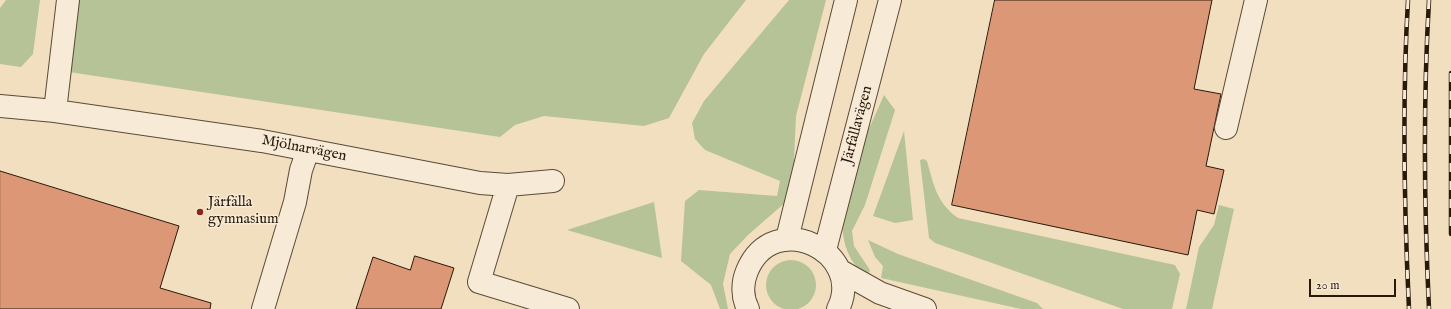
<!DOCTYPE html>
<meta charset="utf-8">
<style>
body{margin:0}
#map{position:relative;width:1451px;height:309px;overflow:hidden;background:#f2dfc0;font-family:"IM FELL English",serif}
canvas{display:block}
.scale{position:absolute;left:1309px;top:279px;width:87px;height:18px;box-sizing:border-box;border:2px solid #281a09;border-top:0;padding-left:5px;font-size:12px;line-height:14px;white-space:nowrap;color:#281a09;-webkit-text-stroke:3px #f7ead6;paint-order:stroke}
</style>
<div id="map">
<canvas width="1451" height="309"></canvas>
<div class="scale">20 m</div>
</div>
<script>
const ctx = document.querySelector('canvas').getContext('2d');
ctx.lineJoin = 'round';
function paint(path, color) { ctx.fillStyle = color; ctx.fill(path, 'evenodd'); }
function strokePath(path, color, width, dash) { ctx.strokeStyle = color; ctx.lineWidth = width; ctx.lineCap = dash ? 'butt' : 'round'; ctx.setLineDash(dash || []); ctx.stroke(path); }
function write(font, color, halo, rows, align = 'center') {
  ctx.font = font + ' "IM FELL English",serif'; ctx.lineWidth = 3; ctx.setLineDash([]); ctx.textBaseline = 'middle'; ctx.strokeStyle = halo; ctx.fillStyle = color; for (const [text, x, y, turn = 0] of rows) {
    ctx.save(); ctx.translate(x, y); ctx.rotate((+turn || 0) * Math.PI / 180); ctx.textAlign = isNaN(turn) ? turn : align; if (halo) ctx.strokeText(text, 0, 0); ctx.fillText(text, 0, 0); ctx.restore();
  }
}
paint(new Path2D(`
 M 6,0 L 40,0 L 33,54 L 21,67 L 0,64 L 0,8 Z
 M 74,0 L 746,0 L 704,54 L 669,118 L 644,126 L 544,116 L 515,125 L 500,137 L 69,72 Z
 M 789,0 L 826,0 L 796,116 L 793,182 L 787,201 L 748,235 L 730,254 L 723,284 L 728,309 L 720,309 L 711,285 L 681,261 L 685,201 L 699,190 L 777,196 L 780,181 L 705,150 L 695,139 L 692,123 L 704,101 Z
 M 884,95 L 895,110 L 865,205 L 852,231 L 854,246 L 870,270 L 868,275 C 864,272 859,270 856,266 C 820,221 865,140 884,95 Z
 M 904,131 L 913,220 L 895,223 L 873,216 Z
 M 924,159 L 927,161 C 934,185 936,202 958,218 L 1175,265 L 1180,274 L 1172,309 L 1123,309 L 935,243 L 929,238 L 920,160 Z
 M 654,202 L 662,258 L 567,230 Z
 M 1219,205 L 1234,209 L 1212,309 L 1186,309 L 1199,247 L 1214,225 Z
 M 868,240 L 898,254 L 1037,303 L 1043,309 L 1021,309 L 881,278 L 883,266 L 875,257 Z
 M766 285a25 25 0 1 1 50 0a25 25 0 1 1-50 0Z`), '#b6c396');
const building = new Path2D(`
 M 995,0 L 1212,0 L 1194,89 L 1221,94 L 1206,166 L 1224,170 L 1214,214 L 1197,210 L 1188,255 L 952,205 Z
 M 0,171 L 179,226 L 160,288 L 211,303 L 210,309 L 0,309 Z
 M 415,256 L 454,268 L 441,309 L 356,309 L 373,257 L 410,270 Z`);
paint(building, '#dc9776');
strokePath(building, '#281a09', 1);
const minor = new Path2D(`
 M 0,106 L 55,111 L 262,141 L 480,183 L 508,185 L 553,181
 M 55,111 L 68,0
 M 1226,128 L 1256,0
 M 508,185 L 479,282 L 568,309
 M 787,239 L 846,0
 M 825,250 L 890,0
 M 839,270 L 880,293 L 925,309
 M 263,309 L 295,202 L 301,170 L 308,150
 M 748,309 C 742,297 742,283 747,271 C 774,206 866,253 838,309`);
strokePath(minor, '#5a4b37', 24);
strokePath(minor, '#f7ead6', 22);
const rail = new Path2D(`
 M 1408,0 C 1402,103 1404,206 1409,309
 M 1429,0 C 1423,103 1424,206 1429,309
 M 1451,73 L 1451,234`);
strokePath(rail, '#281a09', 4.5);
strokePath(rail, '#f7ead6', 3, [9]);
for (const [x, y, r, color] of [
 [200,212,4,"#8f2418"]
]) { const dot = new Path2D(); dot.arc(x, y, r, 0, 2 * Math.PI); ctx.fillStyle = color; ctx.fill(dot); strokePath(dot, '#f7ead6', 1.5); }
write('15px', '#281a09', '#f7ead6', [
 ["Järfällavägen",858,125,-75],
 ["Mjölnarvägen",304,149,11]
]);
write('15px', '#281a09', '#f7ead6', [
 ["Järfälla",208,203],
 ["gymnasium",208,220]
], 'left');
</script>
